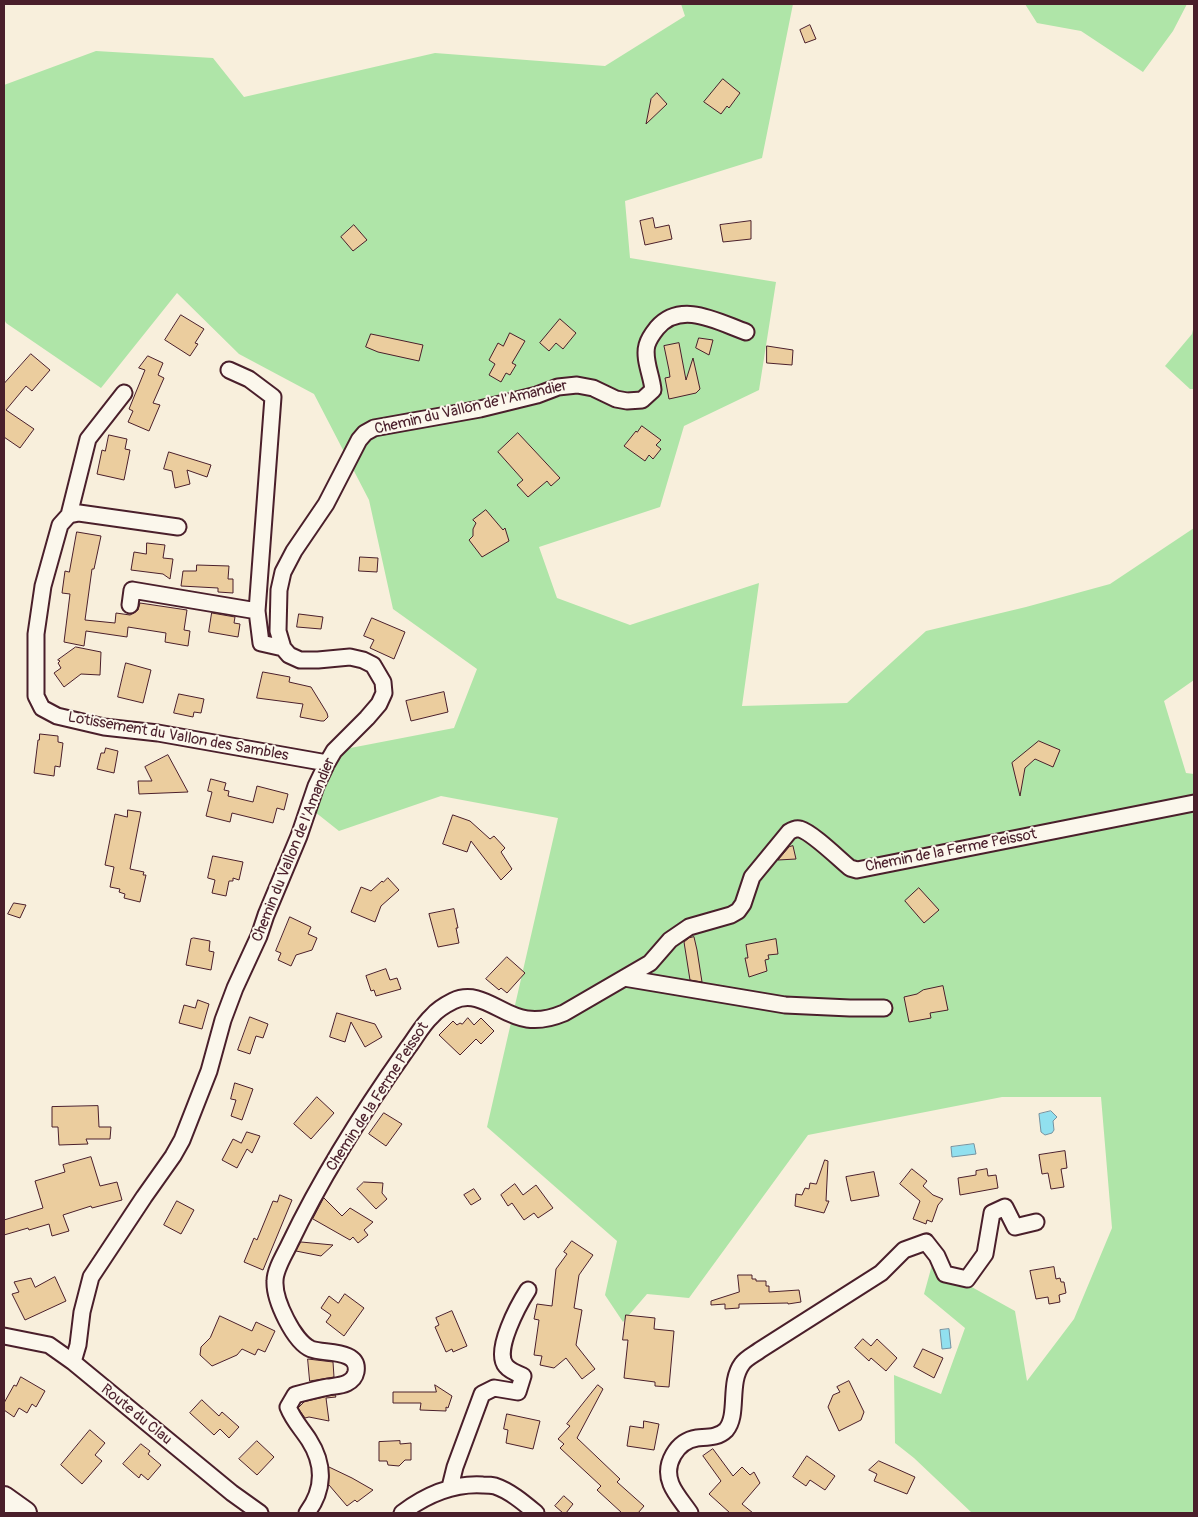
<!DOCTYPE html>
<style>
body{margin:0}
#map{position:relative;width:1198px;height:1517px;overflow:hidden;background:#f8efdc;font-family:Pangolin,sans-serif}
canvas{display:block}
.frame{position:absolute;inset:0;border:5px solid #4a1f2b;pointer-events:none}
</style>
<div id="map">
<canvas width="1198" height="1517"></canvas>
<div class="frame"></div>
</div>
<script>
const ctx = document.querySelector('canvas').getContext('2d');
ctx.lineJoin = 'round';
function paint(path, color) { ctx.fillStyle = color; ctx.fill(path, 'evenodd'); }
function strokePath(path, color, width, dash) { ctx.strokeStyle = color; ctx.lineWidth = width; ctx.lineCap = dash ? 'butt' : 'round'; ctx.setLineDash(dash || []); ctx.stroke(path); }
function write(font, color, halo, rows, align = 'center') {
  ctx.font = font + ' Pangolin,sans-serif'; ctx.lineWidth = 4; ctx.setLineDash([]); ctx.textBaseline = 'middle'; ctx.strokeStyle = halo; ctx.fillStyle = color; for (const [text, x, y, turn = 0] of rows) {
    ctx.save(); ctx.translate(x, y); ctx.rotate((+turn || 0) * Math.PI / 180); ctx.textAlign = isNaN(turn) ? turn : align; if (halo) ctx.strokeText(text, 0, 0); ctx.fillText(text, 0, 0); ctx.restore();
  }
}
paint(new Path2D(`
 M 681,4 L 793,4 L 762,158 L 625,201 L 630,258 L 776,282 L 759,390 L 684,426 L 660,507 L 539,547 L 557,598 L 630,625 L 759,583 L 742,706 L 847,703 L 926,631 L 1026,607 L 1110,584 L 1194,528 L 1194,680 L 1164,701 L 1186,773 L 1194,774 L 1194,1513 L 972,1513 L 914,1458 L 895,1443 L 894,1375 L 941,1394 L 965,1328 L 924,1294 L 932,1265 L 1015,1311 L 1027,1381 L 1074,1319 L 1112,1228 L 1101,1097 L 1002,1097 L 808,1135 L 689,1298 L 647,1294 L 623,1322 L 605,1295 L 617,1241 L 487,1127 L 558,818 L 441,796 L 339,831 L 310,808 L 340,750 L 454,728 L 477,669 L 393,609 L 369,500 L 314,394 L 239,354 L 177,293 L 101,388 L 6,323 L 4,319 L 4,85 L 96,51 L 213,58 L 244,97 L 435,53 L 605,66 L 685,16 Z
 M 1025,4 L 1187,4 L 1173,31 L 1143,72 L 1081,31 L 1037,23 Z
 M 1194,325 L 1194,389 L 1190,389 L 1165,366 L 1192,334 Z`), '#afe5a8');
const water = new Path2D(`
 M 1051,1111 L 1057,1117 L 1053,1121 L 1054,1130 L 1052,1133 L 1045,1135 L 1041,1132 L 1039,1114 Z
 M 974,1144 L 976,1154 L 952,1157 L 951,1147 Z
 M 949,1329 L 951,1348 L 942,1349 L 940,1330 Z`);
paint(water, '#91e0ef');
strokePath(water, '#7593a1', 1);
const building = new Path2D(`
 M 810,25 L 816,39 L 805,43 L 800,30 Z
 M 723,79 L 740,93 L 729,108 L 727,106 L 721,114 L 704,102 Z
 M 657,93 L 667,104 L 646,124 L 651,99 Z
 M 653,218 L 655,228 L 669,225 L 672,239 L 645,245 L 640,221 Z
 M 751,221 L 751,239 L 723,242 L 720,225 Z
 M 354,225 L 367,240 L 353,251 L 341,237 Z
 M 181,315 L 204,329 L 195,343 L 198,344 L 190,356 L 165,340 Z
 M 560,319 L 576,333 L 563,349 L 556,343 L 549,351 L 540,343 Z
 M 510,333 L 525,341 L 512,363 L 516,365 L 510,375 L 506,373 L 501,382 L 489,375 L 495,364 L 489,360 L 498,343 L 503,346 Z
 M 371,334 L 423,345 L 419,361 L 378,352 L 366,347 Z
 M 699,338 L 713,340 L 709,355 L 696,348 Z
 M 679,343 L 686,380 L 693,358 L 700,389 L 696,393 L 669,399 L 665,378 L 670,377 L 669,370 L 664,346 Z
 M 767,346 L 793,350 L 792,365 L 767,363 Z
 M 31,354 L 50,370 L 32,391 L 26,386 L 6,410 L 34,429 L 20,448 L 4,437 L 4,384 Z
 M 148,356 L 163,363 L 158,375 L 164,378 L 153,403 L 160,405 L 149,431 L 128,422 L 133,411 L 129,409 L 145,370 L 139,368 Z
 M 642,426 L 661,440 L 656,445 L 661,449 L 653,459 L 649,455 L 645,461 L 624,446 L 636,431 L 637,432 Z
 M 518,433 L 560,478 L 551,486 L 547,481 L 528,497 L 517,485 L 523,480 L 498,452 Z
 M 109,435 L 127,439 L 125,449 L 130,450 L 124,480 L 97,474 L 102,450 L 105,451 Z
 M 169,452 L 211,465 L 207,477 L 187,470 L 190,484 L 175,488 L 172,471 L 164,469 Z
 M 486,510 L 503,530 L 505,528 L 509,541 L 482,557 L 469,540 L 473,536 L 473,529 L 476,523 L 473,520 Z
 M 77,532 L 101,536 L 94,569 L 92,569 L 85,620 L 115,623 L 116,613 L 130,615 L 134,613 L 138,610 L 140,603 L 187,610 L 184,630 L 190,631 L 188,646 L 165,642 L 166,633 L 128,627 L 127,637 L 86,631 L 84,646 L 64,642 L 70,594 L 62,593 L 65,571 L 69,572 Z
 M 147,543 L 165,545 L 163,558 L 173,559 L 170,579 L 163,574 L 131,570 L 134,552 L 146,554 Z
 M 360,557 L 378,558 L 377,572 L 359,571 Z
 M 197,565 L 229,566 L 228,579 L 233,579 L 233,593 L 218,592 L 218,588 L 181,586 L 183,571 L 196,571 Z
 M 212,613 L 235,617 L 234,623 L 240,624 L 238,637 L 209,632 Z
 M 299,614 L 323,617 L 321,629 L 297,627 Z
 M 372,618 L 405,632 L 394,659 L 370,648 L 374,640 L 364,636 Z
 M 76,647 L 101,652 L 100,675 L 81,674 L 64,687 L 54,673 L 61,668 L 58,663 L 60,661 L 58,660 Z
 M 126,663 L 151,670 L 143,703 L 118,697 Z
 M 263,672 L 290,677 L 289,682 L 311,687 L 327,713 L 328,717 L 324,721 L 321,721 L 300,717 L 303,704 L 257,698 Z
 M 444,692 L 448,712 L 411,721 L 406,701 Z
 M 179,694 L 204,699 L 201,713 L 194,712 L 193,717 L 174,713 Z
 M 40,734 L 58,736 L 58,742 L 63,743 L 60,767 L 55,766 L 54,776 L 34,773 L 38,740 L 39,740 Z
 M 1039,741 L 1060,750 L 1053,767 L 1035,759 L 1025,768 L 1020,796 L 1012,763 Z
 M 106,748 L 118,751 L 114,773 L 97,769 L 101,753 L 104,753 Z
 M 168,755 L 188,792 L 139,794 L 138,781 L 152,781 L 145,767 Z
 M 211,779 L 226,783 L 224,790 L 229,791 L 228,796 L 253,802 L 257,786 L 288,794 L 284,810 L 277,808 L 273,823 L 232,813 L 230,822 L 206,816 L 212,792 L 208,791 Z
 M 128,810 L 141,812 L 130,869 L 144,872 L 143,875 L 146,875 L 140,902 L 124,898 L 125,894 L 119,892 L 120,889 L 110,887 L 114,867 L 105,865 L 115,814 L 127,817 Z
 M 453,815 L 470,821 L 490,839 L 494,836 L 505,848 L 501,852 L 512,869 L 501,880 L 471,841 L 467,852 L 443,844 Z
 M 793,846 L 796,859 L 778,860 L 789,847 Z
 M 213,856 L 243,862 L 239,880 L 233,878 L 233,881 L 229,881 L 226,896 L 212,893 L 215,880 L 208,878 Z
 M 388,878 L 399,890 L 381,906 L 375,922 L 351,912 L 361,887 L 371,891 L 382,881 L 383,882 Z
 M 919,888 L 939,910 L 924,923 L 905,901 Z
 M 14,903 L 26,905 L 20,918 L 8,914 Z
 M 454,909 L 458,928 L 456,928 L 459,943 L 438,947 L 429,914 Z
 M 290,917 L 311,927 L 308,934 L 317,938 L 312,950 L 296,955 L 291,966 L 278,960 L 281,953 L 276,951 Z
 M 694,937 L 697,950 L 702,982 L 690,980 L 684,942 L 689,938 Z
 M 194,938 L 210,941 L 209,951 L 214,952 L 211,970 L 186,965 L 191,939 Z
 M 776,939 L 778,954 L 768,955 L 769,959 L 765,960 L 767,971 L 749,977 L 745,958 L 748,958 L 746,945 Z
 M 507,957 L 525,973 L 507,993 L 501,988 L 499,990 L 486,979 Z
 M 386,969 L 390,980 L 397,978 L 401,989 L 376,996 L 374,990 L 371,991 L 366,976 Z
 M 943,986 L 948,1010 L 930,1013 L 931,1018 L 909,1022 L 904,997 L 917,994 L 923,990 Z
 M 198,1000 L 209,1004 L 202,1029 L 179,1023 L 184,1005 L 195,1008 Z
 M 337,1013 L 375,1024 L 382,1037 L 365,1047 L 351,1022 L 345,1042 L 330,1037 Z
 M 250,1017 L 268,1024 L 263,1038 L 256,1036 L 250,1054 L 238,1050 Z
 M 468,1018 L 474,1025 L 481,1018 L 494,1031 L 481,1044 L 476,1039 L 460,1055 L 439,1035 L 453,1021 L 457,1025 L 460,1023 L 462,1024 Z
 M 235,1083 L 253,1089 L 242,1120 L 231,1116 L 236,1100 L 231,1099 Z
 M 317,1097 L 334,1113 L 311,1139 L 294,1124 Z
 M 98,1106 L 99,1127 L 111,1127 L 110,1139 L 86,1139 L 88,1144 L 59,1145 L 58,1127 L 52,1127 L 52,1107 Z
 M 384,1113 L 402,1124 L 386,1146 L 369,1134 Z
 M 247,1132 L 260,1136 L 252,1153 L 247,1149 L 237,1168 L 222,1160 L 233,1139 L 241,1143 Z
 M 1065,1151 L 1067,1168 L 1061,1169 L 1064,1187 L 1051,1189 L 1048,1173 L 1042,1174 L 1039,1155 Z
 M 91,1157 L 100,1186 L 117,1182 L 122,1200 L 92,1208 L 91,1206 L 63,1215 L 69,1231 L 52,1236 L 49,1224 L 29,1230 L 28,1228 L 4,1235 L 4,1220 L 43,1208 L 35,1181 L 65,1172 L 63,1165 Z
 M 825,1160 L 828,1161 L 826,1201 L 829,1201 L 824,1213 L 795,1206 L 796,1194 L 802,1195 L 805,1188 L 809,1189 L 810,1183 L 816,1184 Z
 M 912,1169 L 927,1181 L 923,1186 L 933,1195 L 943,1199 L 938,1205 L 932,1222 L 927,1220 L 926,1224 L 913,1219 L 920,1201 L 900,1184 Z
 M 987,1169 L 988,1176 L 996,1175 L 998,1188 L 960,1195 L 958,1178 L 976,1175 L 976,1171 Z
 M 874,1172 L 879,1196 L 851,1201 L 846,1177 Z
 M 364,1182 L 383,1183 L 382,1193 L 387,1199 L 376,1209 L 357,1189 Z
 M 515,1184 L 523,1195 L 536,1185 L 553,1208 L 538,1218 L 534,1213 L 524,1220 L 512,1203 L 508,1206 L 501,1195 Z
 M 474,1189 L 481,1199 L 471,1205 L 464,1195 Z
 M 280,1195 L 292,1200 L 263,1270 L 244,1262 L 254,1238 L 257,1240 L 273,1201 L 277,1202 Z
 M 324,1198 L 342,1216 L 350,1208 L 373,1222 L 364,1230 L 368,1235 L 358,1243 L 353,1237 L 350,1240 L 313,1219 Z
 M 177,1201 L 194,1210 L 181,1234 L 164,1225 Z
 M 572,1241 L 593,1255 L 579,1275 L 574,1308 L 582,1310 L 576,1345 L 595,1369 L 582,1379 L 566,1358 L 554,1368 L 540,1365 L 542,1356 L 534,1355 L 539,1320 L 534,1319 L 537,1304 L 552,1306 L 556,1269 L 567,1254 L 564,1252 Z
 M 301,1242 L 333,1245 L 321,1256 L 296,1251 Z
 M 1054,1267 L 1056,1279 L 1060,1278 L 1061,1282 L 1064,1282 L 1066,1293 L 1059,1295 L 1060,1302 L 1049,1304 L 1048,1297 L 1036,1299 L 1030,1271 Z
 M 738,1275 L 752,1275 L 752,1279 L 756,1279 L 756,1281 L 766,1281 L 766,1286 L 769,1286 L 769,1292 L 799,1290 L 801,1302 L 788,1304 L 788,1303 L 739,1304 L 739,1308 L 725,1309 L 725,1304 L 711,1305 L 711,1301 L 739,1292 Z
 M 55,1277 L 66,1301 L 25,1320 L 12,1294 L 19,1292 L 14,1282 L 31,1278 L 35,1287 Z
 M 345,1294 L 364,1308 L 344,1336 L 326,1322 L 331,1315 L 321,1308 L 329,1296 L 338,1303 Z
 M 452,1311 L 467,1346 L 453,1352 L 452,1349 L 446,1352 L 435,1327 L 439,1325 L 436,1318 Z
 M 626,1315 L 655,1318 L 654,1329 L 674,1331 L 669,1387 L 655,1386 L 655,1382 L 624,1378 L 628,1340 L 623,1340 Z
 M 220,1316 L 252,1331 L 256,1322 L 275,1331 L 265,1352 L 258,1349 L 255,1355 L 242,1349 L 237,1355 L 212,1366 L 200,1355 L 201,1347 L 210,1338 Z
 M 863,1339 L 871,1346 L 877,1339 L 897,1358 L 886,1371 L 871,1358 L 869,1361 L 855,1348 Z
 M 923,1349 L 943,1358 L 934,1378 L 914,1367 Z
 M 308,1359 L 333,1362 L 334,1377 L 310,1381 Z
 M 21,1377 L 45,1391 L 36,1407 L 32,1404 L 27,1413 L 19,1408 L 14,1417 L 4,1410 L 4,1403 L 14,1385 L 16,1386 Z
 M 849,1381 L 864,1412 L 861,1420 L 839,1431 L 828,1407 L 833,1395 L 840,1392 L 837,1387 Z
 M 435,1385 L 452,1396 L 448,1408 L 446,1407 L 446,1411 L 420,1410 L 421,1403 L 393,1403 L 393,1392 L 436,1392 Z
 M 598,1385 L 603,1389 L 577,1438 L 620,1479 L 617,1482 L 644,1506 L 638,1513 L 622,1513 L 597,1490 L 601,1486 L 560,1448 L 564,1444 L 558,1439 L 570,1426 L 567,1424 Z
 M 335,1395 L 336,1397 L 326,1398 L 329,1421 L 309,1417 L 305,1418 L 298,1408 L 304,1402 Z
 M 202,1400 L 219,1416 L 222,1412 L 239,1427 L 229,1438 L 220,1429 L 214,1435 L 190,1413 Z
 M 507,1414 L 540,1421 L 533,1449 L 506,1443 L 508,1430 L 504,1429 Z
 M 644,1421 L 659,1424 L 654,1450 L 627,1446 L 630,1426 L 643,1428 Z
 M 90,1430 L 105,1443 L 95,1455 L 102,1461 L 82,1484 L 61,1465 Z
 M 257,1441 L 274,1457 L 257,1475 L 239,1459 Z
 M 400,1441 L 400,1444 L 411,1443 L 411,1460 L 405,1460 L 399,1466 L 388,1465 L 387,1461 L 379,1461 L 379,1442 Z
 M 141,1444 L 150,1451 L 148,1454 L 161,1465 L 148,1480 L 141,1474 L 139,1478 L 123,1464 Z
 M 713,1449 L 733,1476 L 742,1467 L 750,1475 L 754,1472 L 760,1483 L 742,1504 L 753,1513 L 730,1513 L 709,1494 L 721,1481 L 703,1456 Z
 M 807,1456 L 835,1476 L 825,1490 L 810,1480 L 806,1486 L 793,1477 Z
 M 879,1461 L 915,1477 L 907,1494 L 874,1481 L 877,1474 L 869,1470 Z
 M 329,1467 L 352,1478 L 373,1490 L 357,1502 L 355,1500 L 347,1506 L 329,1485 Z
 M 564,1496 L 573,1504 L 566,1513 L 563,1513 L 555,1506 Z`);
paint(building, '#ebcd9e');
strokePath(building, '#4a1f2b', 1);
const street = new Path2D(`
 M 229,370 L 249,379 L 273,397 L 257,611
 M 69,515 L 88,439 L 124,393
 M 178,527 L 79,513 L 69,515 L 60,525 L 43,586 L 36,634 L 36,696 L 42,708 L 57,716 L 104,727 L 158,733 L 327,763
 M 130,605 L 132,590 L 257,611 L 261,643 L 283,648
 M 624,978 L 785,1005 L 850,1008 L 884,1008
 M 4,1336 L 49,1345 L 73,1362 L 232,1493 L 260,1513
 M 73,1362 L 78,1345 L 82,1312 L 91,1277 L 144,1197 L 173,1156 L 182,1140 L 209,1071 L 223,1020 L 235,988 L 259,936 L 266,915 L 299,836 L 316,786 L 327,763 L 334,751 L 367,718 L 379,704 L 384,693 L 383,682 L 373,665 L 363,660 L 350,657 L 318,660 L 300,660 L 289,655 L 283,648 L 278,631 L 279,590 L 283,572 L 294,551 L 326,504 L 359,440 L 365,433 L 374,428 L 480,409 L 537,395 L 558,387 L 577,385 L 593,388 L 616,399 L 627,401 L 642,400 L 653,390 C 652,376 643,359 647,345 C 649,338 653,333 657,328 C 681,300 718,322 746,332
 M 450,1487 L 455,1467 L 482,1394 L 494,1388 L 518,1392 L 523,1376 C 518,1374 509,1370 506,1366 C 493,1351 519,1304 528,1290
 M 307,1513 C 324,1490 325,1465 309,1440 C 302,1429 293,1420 288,1407 L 295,1395 C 306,1392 317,1389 328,1387 C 334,1386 341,1386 347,1383 C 351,1381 355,1377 356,1372 C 360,1349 324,1354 311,1349 C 294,1342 274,1300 275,1281 C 275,1269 285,1254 290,1243 C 322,1176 364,1110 407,1049 C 415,1039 422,1025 432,1016 C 437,1010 447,1004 453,1001 C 480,988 501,1016 527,1019 C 540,1021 552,1018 564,1013 L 650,963 L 670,940 L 689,927 L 731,915 L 738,911 L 743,904 L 752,877 L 789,832 C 792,830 797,828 800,829 C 813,833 839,859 850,868 L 857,870 L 1194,803
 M 402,1513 C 426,1495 452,1483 483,1485 C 487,1485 491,1485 495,1486 C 510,1491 524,1503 536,1513
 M 690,1513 C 684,1504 675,1494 671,1484 C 663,1464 677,1441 697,1438 C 707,1437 718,1438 726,1430 C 739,1415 728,1383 742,1364 C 746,1358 755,1354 760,1350 L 881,1273 L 904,1250 L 926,1242 L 937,1256 L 945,1274 L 967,1279 L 985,1254 L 992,1213 L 1005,1207 L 1015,1227 L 1036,1222`);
const secondary = new Path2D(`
 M 4,1498 L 25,1513`);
strokePath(street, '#4a1f2b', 19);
strokePath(secondary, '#4a1f2b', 26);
strokePath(street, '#fbf7ec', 15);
strokePath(secondary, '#fbf7ec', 22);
write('15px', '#4a1f2b', '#fbf7ec', [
 ["Chemin du Vallon de l'Amandier",471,408,-13],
 ["Lotissement du Vallon des Sambles",178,737,10],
 ["Chemin du Vallon de l'Amandier",294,850,-68],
 ["Chemin de la Ferme Peissot",951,851,-11],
 ["Chemin de la Ferme Peissot",378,1097,-57],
 ["Route du Clau",136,1415,39]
]);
</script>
